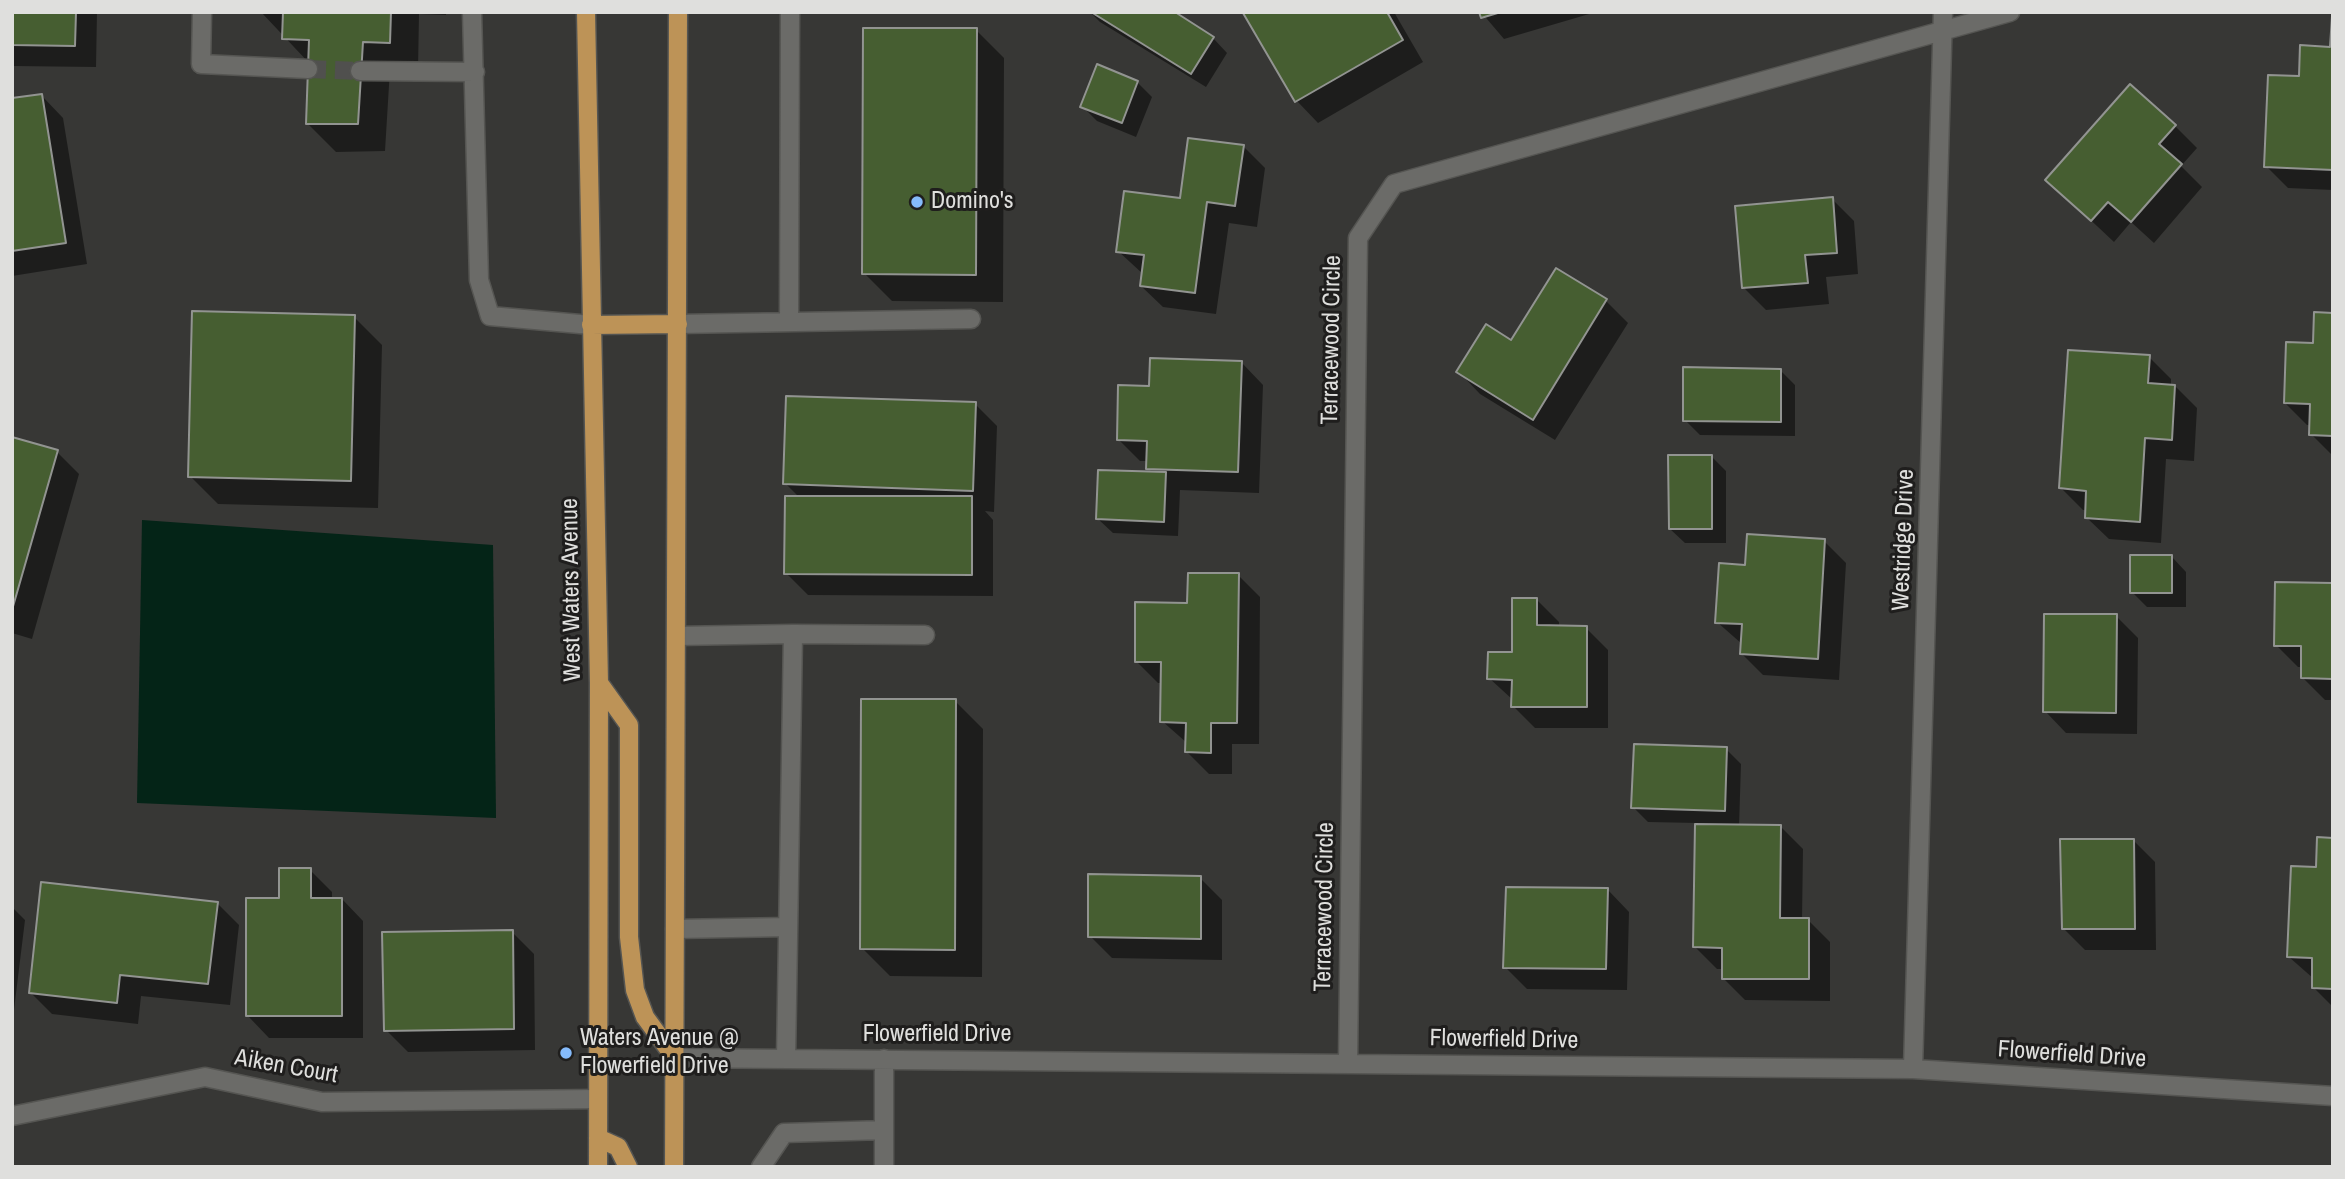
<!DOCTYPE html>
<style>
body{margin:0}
#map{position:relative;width:2345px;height:1179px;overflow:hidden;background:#373735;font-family:"Archivo Narrow",sans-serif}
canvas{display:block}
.frame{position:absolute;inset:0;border:14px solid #dfdfdd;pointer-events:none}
</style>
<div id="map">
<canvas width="2345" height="1179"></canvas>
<div class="frame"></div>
</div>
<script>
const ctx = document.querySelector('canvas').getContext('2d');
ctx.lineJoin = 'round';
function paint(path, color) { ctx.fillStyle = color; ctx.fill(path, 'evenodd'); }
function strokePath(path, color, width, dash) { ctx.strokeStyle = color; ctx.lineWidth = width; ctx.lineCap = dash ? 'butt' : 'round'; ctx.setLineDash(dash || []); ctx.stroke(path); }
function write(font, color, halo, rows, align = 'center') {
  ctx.font = font + ' "Archivo Narrow",sans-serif'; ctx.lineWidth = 6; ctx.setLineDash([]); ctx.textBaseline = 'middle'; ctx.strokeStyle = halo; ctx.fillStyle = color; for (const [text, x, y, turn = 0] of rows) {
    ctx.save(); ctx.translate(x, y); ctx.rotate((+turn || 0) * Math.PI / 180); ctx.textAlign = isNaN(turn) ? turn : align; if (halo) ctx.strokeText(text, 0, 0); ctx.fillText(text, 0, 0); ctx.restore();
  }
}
paint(new Path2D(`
 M 142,520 L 493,545 L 496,818 L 137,803 Z`), '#042417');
paint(new Path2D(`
 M 12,12 L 97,12 L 96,67 L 12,66 Z
 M 261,12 L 446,12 L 446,15 L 419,14 L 418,70 L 390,69 L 385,151 L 336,152 L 308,124 L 310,64 Z
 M 1090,12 L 1171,12 L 1213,38 L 1227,53 L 1206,87 L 1100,22 Z
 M 1248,12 L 1394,12 L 1423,62 L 1318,123 L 1297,101 L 1245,14 Z
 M 1481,12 L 1596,12 L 1504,39 Z
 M 976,30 L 1004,58 L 1003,302 L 892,301 L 864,273 Z
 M 2333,32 L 2333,190 L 2288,188 L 2266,166 L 2300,78 L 2332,48 Z
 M 1137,82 L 1152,97 L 1136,137 L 1097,121 L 1082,106 Z
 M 42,96 L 63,118 L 87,264 L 12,276 L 12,100 Z
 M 2175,126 L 2197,148 L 2181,166 L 2202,187 L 2154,243 L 2131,222 L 2114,242 L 2048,180 Z
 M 1243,146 L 1265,168 L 1257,227 L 1229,223 L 1216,314 L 1163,307 L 1141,286 L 1143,274 L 1118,251 Z
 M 1832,199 L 1854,221 L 1858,274 L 1826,277 L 1829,304 L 1766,310 L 1744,288 Z
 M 1557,270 L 1606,301 L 1628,323 L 1555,440 L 1480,394 L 1459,372 L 1512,343 Z
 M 2333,315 L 2333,456 L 2311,434 L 2311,425 L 2307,425 L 2285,403 Z
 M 354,317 L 382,345 L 378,508 L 218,504 L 190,476 Z
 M 2149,357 L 2171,379 L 2171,386 L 2175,386 L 2197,408 L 2194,461 L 2166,459 L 2161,543 L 2109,539 L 2087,518 L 2087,510 L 2083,510 L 2061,488 Z
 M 1242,363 L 1263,385 L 1259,493 L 1180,490 L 1178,536 L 1113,533 L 1098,519 L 1153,473 L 1148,468 L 1148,461 L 1140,461 L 1118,439 Z
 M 1780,370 L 1795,385 L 1795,436 L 1700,435 L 1685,420 Z
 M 975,404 L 997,426 L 994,512 L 985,511 L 993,520 L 993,596 L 808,595 L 786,573 L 799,497 L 785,483 Z
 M 12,439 L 57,452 L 79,474 L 32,639 L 12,633 Z
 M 1711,456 L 1726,471 L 1726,543 L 1685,543 L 1670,529 Z
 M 1824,541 L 1846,563 L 1839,680 L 1763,675 L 1741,653 L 1742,644 L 1717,622 L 1747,566 Z
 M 2172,557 L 2186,572 L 2186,607 L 2147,607 L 2132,592 Z
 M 1238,575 L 1260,597 L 1259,744 L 1232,744 L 1232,774 L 1209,774 L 1187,752 L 1187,743 L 1162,721 L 1162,683 L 1158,683 L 1136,661 L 1189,604 Z
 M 2333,585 L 2333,700 L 2325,700 L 2303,678 L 2303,667 L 2298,667 L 2276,645 Z
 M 1537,600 L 1559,622 L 1559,627 L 1586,628 L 1608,650 L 1608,728 L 1535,728 L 1513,706 L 1513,700 L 1489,678 L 1514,654 Z
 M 2116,616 L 2138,638 L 2137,734 L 2066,733 L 2045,711 Z
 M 955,701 L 983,729 L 982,977 L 890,976 L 862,948 Z
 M 1726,749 L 1741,764 L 1739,827 L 1781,827 L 1803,849 L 1802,920 L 1808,920 L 1830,942 L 1830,1001 L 1745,1000 L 1723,978 L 1724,969 L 1717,969 L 1695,947 L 1697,823 L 1648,822 L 1633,807 Z
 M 2333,839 L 2333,1007 L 2314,988 L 2314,979 L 2289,957 L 2318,869 Z
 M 2133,840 L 2155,862 L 2156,950 L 2085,950 L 2063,928 Z
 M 310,870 L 332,892 L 332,899 L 342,899 L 363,921 L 363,1038 L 269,1038 L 248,1016 L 281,899 Z
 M 1200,878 L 1222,900 L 1222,960 L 1112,958 L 1090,936 Z
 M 1608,890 L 1629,912 L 1627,990 L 1527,989 L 1505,967 Z
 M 217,903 L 239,925 L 230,1005 L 141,996 L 138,1024 L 52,1014 L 30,992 Z
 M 12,907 L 25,920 L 12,1026 Z
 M 512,932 L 534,954 L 535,1050 L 408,1052 L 386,1030 Z`), '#0007');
const building = new Path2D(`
 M 12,12 L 76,12 L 75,46 L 12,45 Z
 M 283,12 L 391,12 L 390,43 L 363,42 L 358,124 L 306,124 L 309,40 L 282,39 Z
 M 1091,12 L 1175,12 L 1214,37 L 1191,74 Z
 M 1387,12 L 1403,40 L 1295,102 L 1243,13 Z
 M 1479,12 L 1501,12 L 1481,18 Z
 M 2332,16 L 2333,170 L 2264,167 L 2268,75 L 2299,76 L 2300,45 L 2330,47 Z
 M 863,28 L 977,28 L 976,275 L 862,274 Z
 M 1097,64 L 1138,81 L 1122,123 L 1080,107 Z
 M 2130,84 L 2176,125 L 2159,144 L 2182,164 L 2131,222 L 2108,202 L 2091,221 L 2045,180 Z
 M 42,94 L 66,243 L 12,251 L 12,98 Z
 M 1188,138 L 1244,145 L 1235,206 L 1207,202 L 1195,293 L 1140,286 L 1144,255 L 1116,252 L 1124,191 L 1180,198 Z
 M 1833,197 L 1837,253 L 1805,255 L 1808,283 L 1742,288 L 1735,206 Z
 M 1556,268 L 1607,299 L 1533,420 L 1456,372 L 1486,324 L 1511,340 Z
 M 192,311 L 355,315 L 351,481 L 188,477 Z
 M 2314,312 L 2333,313 L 2333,436 L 2309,435 L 2310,404 L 2284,403 L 2286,342 L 2313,343 Z
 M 2068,350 L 2150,355 L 2148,383 L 2175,385 L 2172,440 L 2145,438 L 2140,522 L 2085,518 L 2086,491 L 2059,488 Z
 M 1150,358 L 1242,361 L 1238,472 L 1146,469 L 1147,441 L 1117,440 L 1118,385 L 1149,386 Z
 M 1683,367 L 1781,369 L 1781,422 L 1683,421 Z
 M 786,396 L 976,402 L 973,491 L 783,484 Z
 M 12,437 L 58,450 L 12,610 Z
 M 1668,455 L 1712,455 L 1712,529 L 1669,529 Z
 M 1098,470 L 1166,472 L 1164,522 L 1096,519 Z
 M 785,496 L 972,496 L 972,575 L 784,574 Z
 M 1747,534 L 1825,539 L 1818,659 L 1740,654 L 1742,624 L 1715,623 L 1719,563 L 1745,565 Z
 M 2130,555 L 2172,555 L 2172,593 L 2130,593 Z
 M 1188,573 L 1239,573 L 1237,723 L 1211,723 L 1211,753 L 1185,752 L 1186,723 L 1160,722 L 1161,662 L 1135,662 L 1135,602 L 1187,603 Z
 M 2275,582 L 2333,583 L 2333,679 L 2301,678 L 2301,646 L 2274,646 Z
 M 1512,598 L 1537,598 L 1537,625 L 1587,626 L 1587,707 L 1511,707 L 1512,680 L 1487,679 L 1488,652 L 1512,652 Z
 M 2044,614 L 2117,614 L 2116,713 L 2043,712 Z
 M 861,699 L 956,699 L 955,950 L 860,949 Z
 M 1634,744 L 1727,747 L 1725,811 L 1631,808 Z
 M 1695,824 L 1781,825 L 1780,918 L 1809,918 L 1809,979 L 1722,979 L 1722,948 L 1693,947 Z
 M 2317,837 L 2333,838 L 2333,989 L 2312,988 L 2312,958 L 2287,957 L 2291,866 L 2316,867 Z
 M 2060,839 L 2134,839 L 2135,929 L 2062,929 Z
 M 279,868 L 311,868 L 311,898 L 342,898 L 342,1016 L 246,1016 L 246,898 L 279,898 Z
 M 1088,874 L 1201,876 L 1201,939 L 1088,937 Z
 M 41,882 L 218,902 L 208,984 L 120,975 L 117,1003 L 29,993 Z
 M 1506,887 L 1608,888 L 1606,969 L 1503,968 Z
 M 513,930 L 514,1029 L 384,1031 L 382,932 Z`);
paint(building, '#465e31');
strokePath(building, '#929491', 2);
strokePath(new Path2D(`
 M 308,69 L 360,71`), '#50504e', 18, [18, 9]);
const minor = new Path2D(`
 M 202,12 L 201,64 L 308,69
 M 472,12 L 479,280 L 490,316 L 591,325
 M 360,71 L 475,72
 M 789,322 L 790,12
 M 678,324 L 971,319
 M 793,634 L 925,635
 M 677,636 L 793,634 L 786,1059
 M 675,929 L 788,927
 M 675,1058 L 1913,1069 L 2333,1096
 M 1348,1063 L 1358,238 L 1394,184 L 2010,12
 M 1913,1069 L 1943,12
 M 12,1116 L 205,1077 L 322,1102 L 597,1099
 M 761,1167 L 784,1133 L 884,1130
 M 884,1167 L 884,1059`);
const major = new Path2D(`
 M 586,12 L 599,683 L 598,1167
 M 591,325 L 678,324
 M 599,683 L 629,725 L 629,937 L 635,990 L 645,1017 L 675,1058
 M 598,1138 L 618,1147 L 628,1167
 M 674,1167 L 678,12`);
strokePath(minor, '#555552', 21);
strokePath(major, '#555552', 21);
strokePath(minor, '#6b6b68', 18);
strokePath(major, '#bd9357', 18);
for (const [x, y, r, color] of [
 [917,202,7,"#85bbfb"],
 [566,1053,7,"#85bbfb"]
]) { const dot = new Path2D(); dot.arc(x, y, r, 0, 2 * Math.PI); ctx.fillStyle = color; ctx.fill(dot); strokePath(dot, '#1f1e1d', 2.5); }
write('24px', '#dfdfdd', '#1f1e1d', [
 ["Domino's",931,202],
 ["Waters Avenue @",580,1039],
 ["Flowerfield Drive",580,1067]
], 'left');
write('24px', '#dfdfdd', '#1f1e1d', [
 ["Terracewood Circle",1332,340,-89],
 ["Westridge Drive",1904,540,-88],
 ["West Waters Avenue",572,590,-91],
 ["Terracewood Circle",1325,907,-89],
 ["Flowerfield Drive",937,1035],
 ["Flowerfield Drive",1504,1040,1],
 ["Flowerfield Drive",2072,1055,4],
 ["Aiken Court",286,1067,10]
]);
</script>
